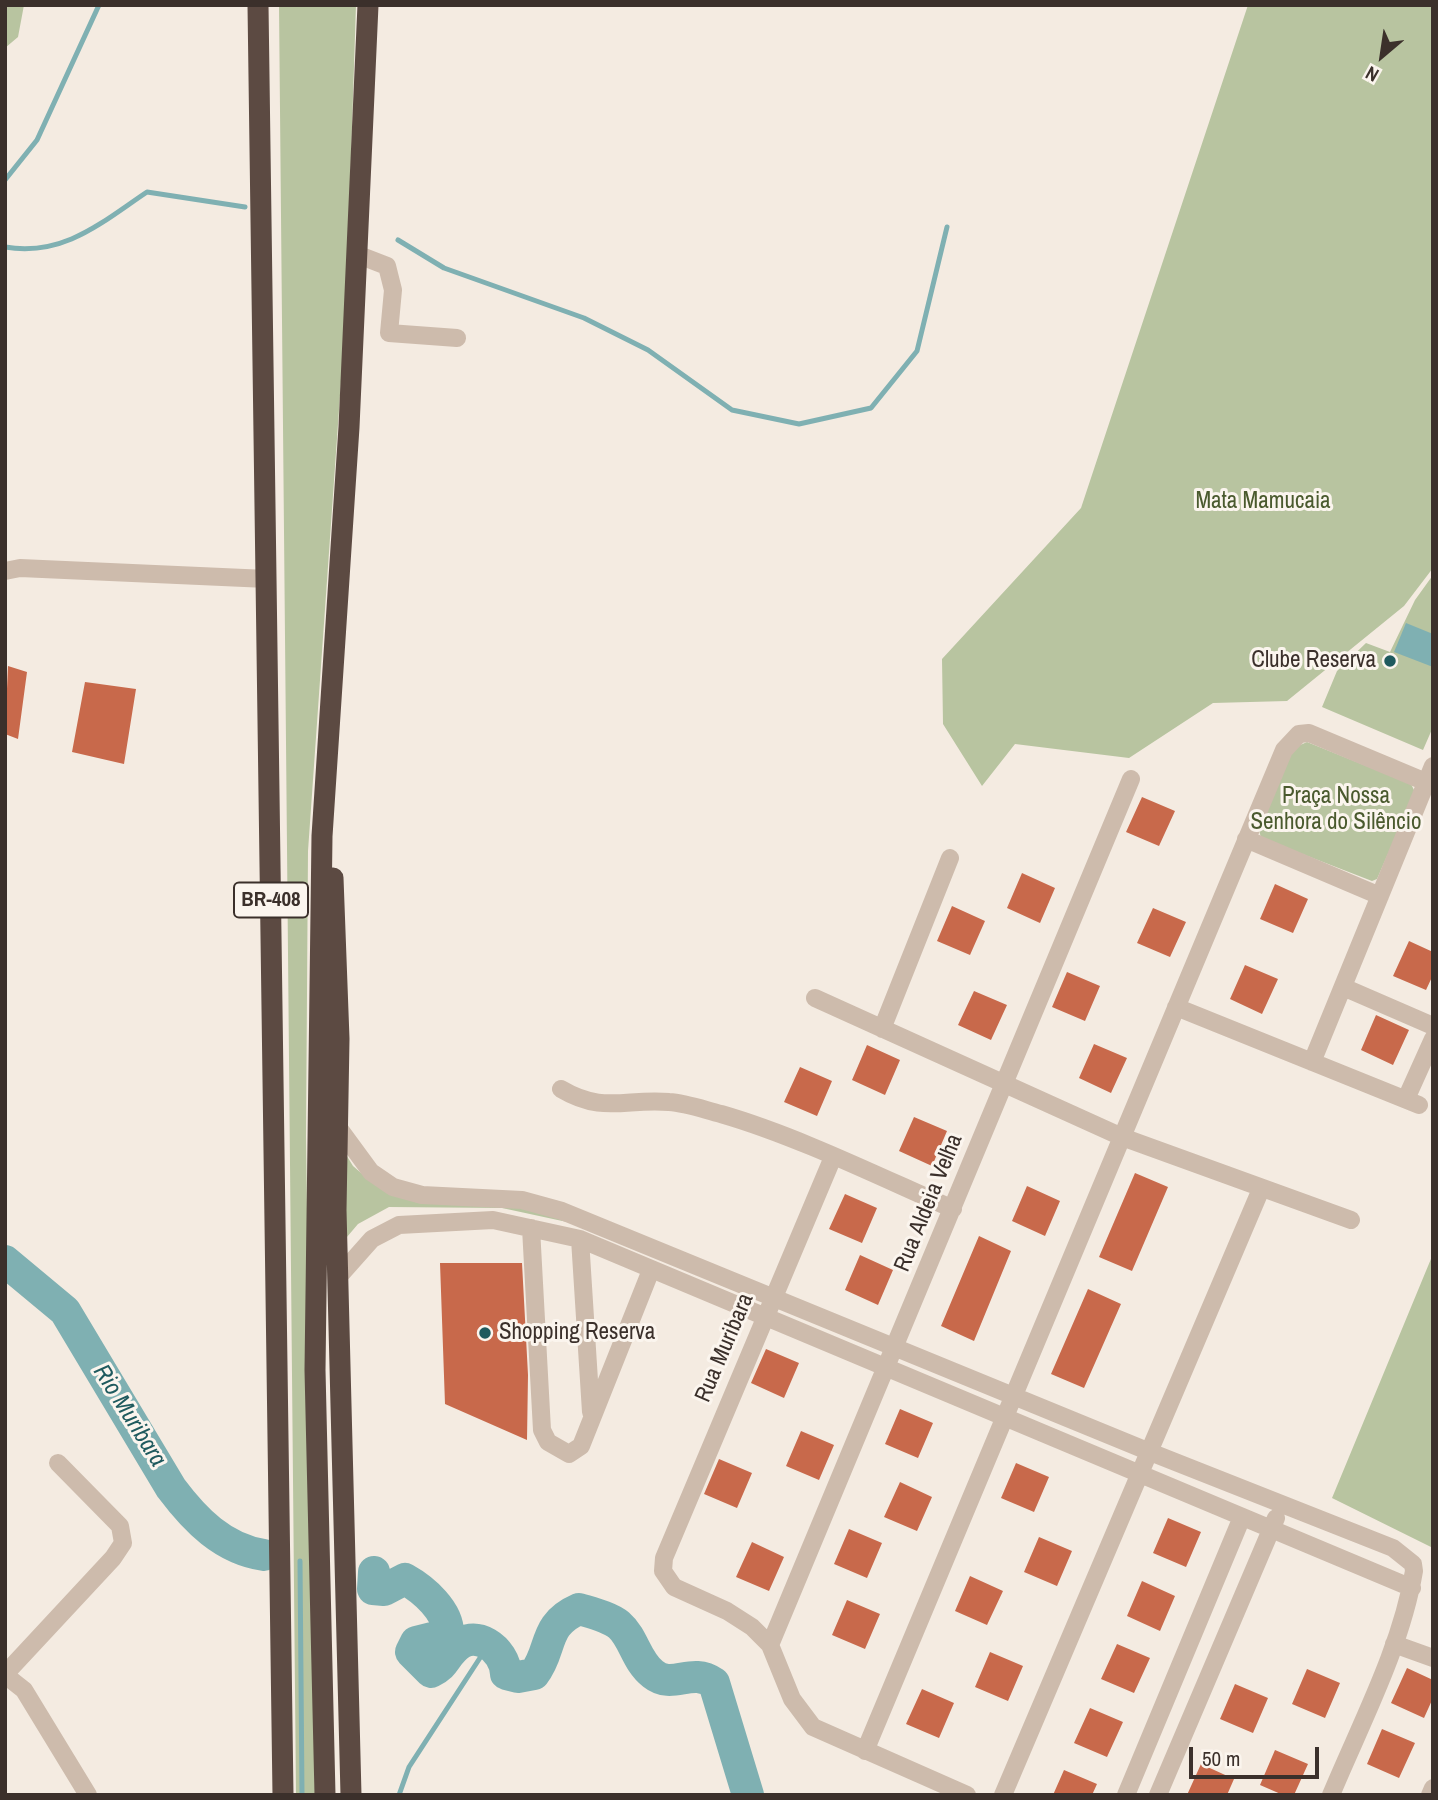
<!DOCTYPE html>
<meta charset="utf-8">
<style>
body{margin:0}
#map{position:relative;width:1438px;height:1800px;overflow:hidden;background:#f4ebe1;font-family:"Archivo Narrow",sans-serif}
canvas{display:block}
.frame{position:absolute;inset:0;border:7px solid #3b302b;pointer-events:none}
.north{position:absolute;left:1347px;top:21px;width:70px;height:70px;-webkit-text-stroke:5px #fbf5ee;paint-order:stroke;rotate:209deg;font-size:19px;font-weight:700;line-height:28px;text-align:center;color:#3b302b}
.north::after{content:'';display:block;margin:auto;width:24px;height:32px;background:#3b302b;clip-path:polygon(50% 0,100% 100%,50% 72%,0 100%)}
.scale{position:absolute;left:1189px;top:1747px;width:130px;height:32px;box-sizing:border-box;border:4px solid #3b302b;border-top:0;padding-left:9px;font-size:21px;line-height:24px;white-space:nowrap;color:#3b302b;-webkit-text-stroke:5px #fbf5ee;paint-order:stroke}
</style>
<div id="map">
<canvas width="1438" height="1800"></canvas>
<div class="frame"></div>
<div class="north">N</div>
<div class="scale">50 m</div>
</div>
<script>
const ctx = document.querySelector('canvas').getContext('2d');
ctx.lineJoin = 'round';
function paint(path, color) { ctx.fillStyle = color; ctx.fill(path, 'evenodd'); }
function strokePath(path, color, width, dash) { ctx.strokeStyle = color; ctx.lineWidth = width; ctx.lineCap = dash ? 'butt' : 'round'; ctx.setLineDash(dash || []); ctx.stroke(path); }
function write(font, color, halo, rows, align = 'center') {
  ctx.font = font + ' "Archivo Narrow",sans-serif'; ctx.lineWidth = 6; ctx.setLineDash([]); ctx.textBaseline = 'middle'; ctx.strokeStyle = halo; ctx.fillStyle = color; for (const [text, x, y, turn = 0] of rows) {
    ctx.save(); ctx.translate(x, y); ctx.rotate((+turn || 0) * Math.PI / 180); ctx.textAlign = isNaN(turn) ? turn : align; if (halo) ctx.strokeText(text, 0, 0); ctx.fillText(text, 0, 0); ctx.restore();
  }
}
paint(new Path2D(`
 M 5,5 L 24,5 L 18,37 L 5,48 Z
 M 279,5 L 356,5 L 346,310 L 308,851 L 306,1136 L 315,1795 L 296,1795 Z
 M 1248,5 L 1433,5 L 1433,568 L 1404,606 L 1287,701 L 1213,703 L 1129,758 L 1015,744 L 982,786 L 943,724 L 942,659 L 1081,508 Z
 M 1433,575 L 1433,727 L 1423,750 L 1322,707 L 1337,671 L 1366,643 L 1390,652 L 1415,600 Z
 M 1307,742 L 1411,784 L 1415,792 L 1377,879 L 1372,881 L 1261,838 L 1259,830 L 1289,750 Z
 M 345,1153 L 353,1166 L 375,1185 L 513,1201 L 567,1222 L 502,1208 L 389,1207 L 358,1224 L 341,1244 Z
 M 1433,1254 L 1433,1548 L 1332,1498 Z`), '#b8c4a0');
paint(new Path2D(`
 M 1406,623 L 1433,634 L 1433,667 L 1394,652 Z`), '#7fb0b2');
strokePath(new Path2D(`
 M 5,180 L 37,140 L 99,5
 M 398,240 L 444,268 L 584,318 L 648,350 L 732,410 L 799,424 L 871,408 L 917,351 L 947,227
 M 5,247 C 64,257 102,222 147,192 L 245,207
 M 300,1561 L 302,1795
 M 399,1795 L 409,1767 L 489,1644`), '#7fb0b2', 5);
strokePath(new Path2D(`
 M 5,1261 L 65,1311 L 171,1488 C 195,1520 223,1549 264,1555
 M 374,1572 L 373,1589 L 384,1590 L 405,1579 C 423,1589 449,1611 448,1634 L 416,1642 L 411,1652 L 431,1672 C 446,1664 443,1660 454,1649 C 474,1626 505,1649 506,1674 L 518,1677 L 534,1674 C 553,1650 542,1625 579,1609 C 592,1613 609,1617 619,1625 C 634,1638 636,1661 653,1674 C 673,1690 691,1667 714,1683 L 748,1795`), '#7fb0b2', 32);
paint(new Path2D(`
 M 8,666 L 27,672 L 18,739 L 5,734 Z
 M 85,682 L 136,689 L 124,764 L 72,752 Z
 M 1142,797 L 1175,811 L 1159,846 L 1126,832 Z
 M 1022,873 L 1055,888 L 1040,923 L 1007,908 Z
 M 1275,884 L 1308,899 L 1293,933 L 1260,919 Z
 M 952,906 L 985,921 L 970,955 L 937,941 Z
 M 1153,908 L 1186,922 L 1170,957 L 1137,943 Z
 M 1409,941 L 1433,952 L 1433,975 L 1426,990 L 1393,976 Z
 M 1245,965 L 1278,979 L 1262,1014 L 1230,999 Z
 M 1067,972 L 1100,986 L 1085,1021 L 1052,1007 Z
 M 974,991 L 1007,1005 L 991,1040 L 958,1025 Z
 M 1376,1015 L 1409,1030 L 1393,1065 L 1361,1050 Z
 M 1094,1044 L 1127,1058 L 1111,1093 L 1079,1078 Z
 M 867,1045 L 900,1060 L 885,1095 L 852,1080 Z
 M 800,1067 L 832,1081 L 817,1116 L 784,1102 Z
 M 914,1117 L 947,1131 L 932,1166 L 899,1151 Z
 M 1135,1173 L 1168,1187 L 1132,1271 L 1099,1257 Z
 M 1027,1186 L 1060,1201 L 1045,1236 L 1012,1221 Z
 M 845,1194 L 877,1208 L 862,1243 L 829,1229 Z
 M 979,1236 L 1011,1251 L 974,1341 L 941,1326 Z
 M 860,1255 L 893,1270 L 878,1305 L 845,1290 Z
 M 440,1263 L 522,1263 L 528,1375 L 527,1440 L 445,1404 Z
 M 1088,1289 L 1121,1304 L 1084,1388 L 1051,1374 Z
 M 766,1349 L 799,1363 L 784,1398 L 751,1383 Z
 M 900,1409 L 933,1423 L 918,1458 L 885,1444 Z
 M 801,1431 L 834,1445 L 819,1480 L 786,1466 Z
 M 719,1459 L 752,1473 L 737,1508 L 704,1494 Z
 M 1016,1463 L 1049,1477 L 1034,1512 L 1001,1498 Z
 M 900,1482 L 932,1497 L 917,1531 L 884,1517 Z
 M 1168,1518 L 1201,1532 L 1186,1567 L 1153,1553 Z
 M 849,1529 L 882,1543 L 867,1578 L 834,1564 Z
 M 1039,1537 L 1072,1551 L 1057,1586 L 1024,1572 Z
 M 752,1542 L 784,1557 L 769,1591 L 736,1577 Z
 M 970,1576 L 1003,1591 L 987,1625 L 955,1611 Z
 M 1142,1581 L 1175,1596 L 1160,1631 L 1127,1616 Z
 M 847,1600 L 880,1614 L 865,1649 L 832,1635 Z
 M 1117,1644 L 1150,1658 L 1134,1693 L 1101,1679 Z
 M 990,1652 L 1023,1666 L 1008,1701 L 975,1687 Z
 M 1407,1668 L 1433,1680 L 1433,1698 L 1424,1718 L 1391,1703 Z
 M 1307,1669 L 1340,1683 L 1325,1718 L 1292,1704 Z
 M 1235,1684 L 1268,1698 L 1253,1733 L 1220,1719 Z
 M 922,1689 L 954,1703 L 939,1738 L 906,1724 Z
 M 1090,1708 L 1123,1722 L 1107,1757 L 1074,1743 Z
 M 1382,1729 L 1415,1743 L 1399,1778 L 1367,1764 Z
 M 1275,1750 L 1308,1764 L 1294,1795 L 1283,1795 L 1260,1785 Z
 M 1201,1764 L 1234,1779 L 1227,1795 L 1187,1795 Z
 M 1064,1770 L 1097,1784 L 1092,1795 L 1053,1795 Z`), '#c8694b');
strokePath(new Path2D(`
 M 356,254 L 387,266 L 393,290 L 389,333 L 457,338
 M 5,571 L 20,568 L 267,579
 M 1246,839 L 1380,896
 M 1343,987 L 1433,1026
 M 815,998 L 1122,1137 L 1351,1220
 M 1176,1007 L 1419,1105
 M 882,1029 L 950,858
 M 1312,1062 L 1433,766
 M 561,1089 C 603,1114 626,1098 669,1102 C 686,1103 705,1110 721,1114 C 797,1136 880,1177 953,1209
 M 1406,1099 L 1433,1039
 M 338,1127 L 371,1172 L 393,1187 L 422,1195 L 522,1200 L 562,1211 L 1150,1452 L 1393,1548 L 1413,1564 L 1414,1571 C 1401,1648 1361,1723 1331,1795
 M 833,1157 L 664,1558 L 663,1571 L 674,1587 L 727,1611 L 752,1627 L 770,1645 L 792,1699 L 813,1727 L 967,1795
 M 531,1228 L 542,1430 L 548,1442 L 569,1454 L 581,1446 L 651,1270
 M 580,1239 L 591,1412
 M 340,1275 L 372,1239 L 399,1225 L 493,1220 L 580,1239 L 1412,1588
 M 1394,1644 L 1433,1658
 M 770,1645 L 1131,779
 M 5,1674 L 113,1558 L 123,1543 L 120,1526 L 58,1463
 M 5,1675 L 24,1690 L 88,1795
 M 865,1751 L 1284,750 L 1299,734 L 1309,733 L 1426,782
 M 1003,1795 L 1261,1189
 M 1126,1795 L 1242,1517
 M 1158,1795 L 1276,1518
 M 1430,1795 L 1433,1788`), '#cdbbac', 18);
strokePath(new Path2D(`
 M 258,5 L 283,1795
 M 333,878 L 339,1039 L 336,1210 L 351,1795
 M 325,1795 L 315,1370 L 322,836 L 349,427 L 368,5`), '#5c4a42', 21);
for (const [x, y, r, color] of [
 [1390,661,7,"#1f5a5e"],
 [485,1333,7,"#1f5a5e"]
]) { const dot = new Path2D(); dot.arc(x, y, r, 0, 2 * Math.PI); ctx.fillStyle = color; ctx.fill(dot); strokePath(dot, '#fbf5ee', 2.5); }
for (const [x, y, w] of [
 [271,900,74]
]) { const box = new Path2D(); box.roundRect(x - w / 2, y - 17.5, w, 35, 5); ctx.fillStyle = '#fbf5ee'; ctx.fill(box); strokePath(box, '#3b302b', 2); }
write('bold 21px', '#3b302b', null, [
 ["BR-408",271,900]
]);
write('23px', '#4a5a2e', '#fbf5ee', [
 ["Mata Mamucaia",1263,502],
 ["Praça Nossa",1336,797],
 ["Senhora do Silêncio",1336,823]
]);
write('23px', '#3b302b', '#fbf5ee', [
 ["Clube Reserva",1376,661],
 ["Shopping Reserva",499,1333,"left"]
], 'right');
write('23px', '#3b302b', '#fbf5ee', [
 ["Rua Aldeia Velha",929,1203,-68],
 ["Rua Muribara",725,1348,-67]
]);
write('italic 24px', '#1f5a5e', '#fbf5ee', [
 ["Rio Muribara",129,1416,58]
]);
</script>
